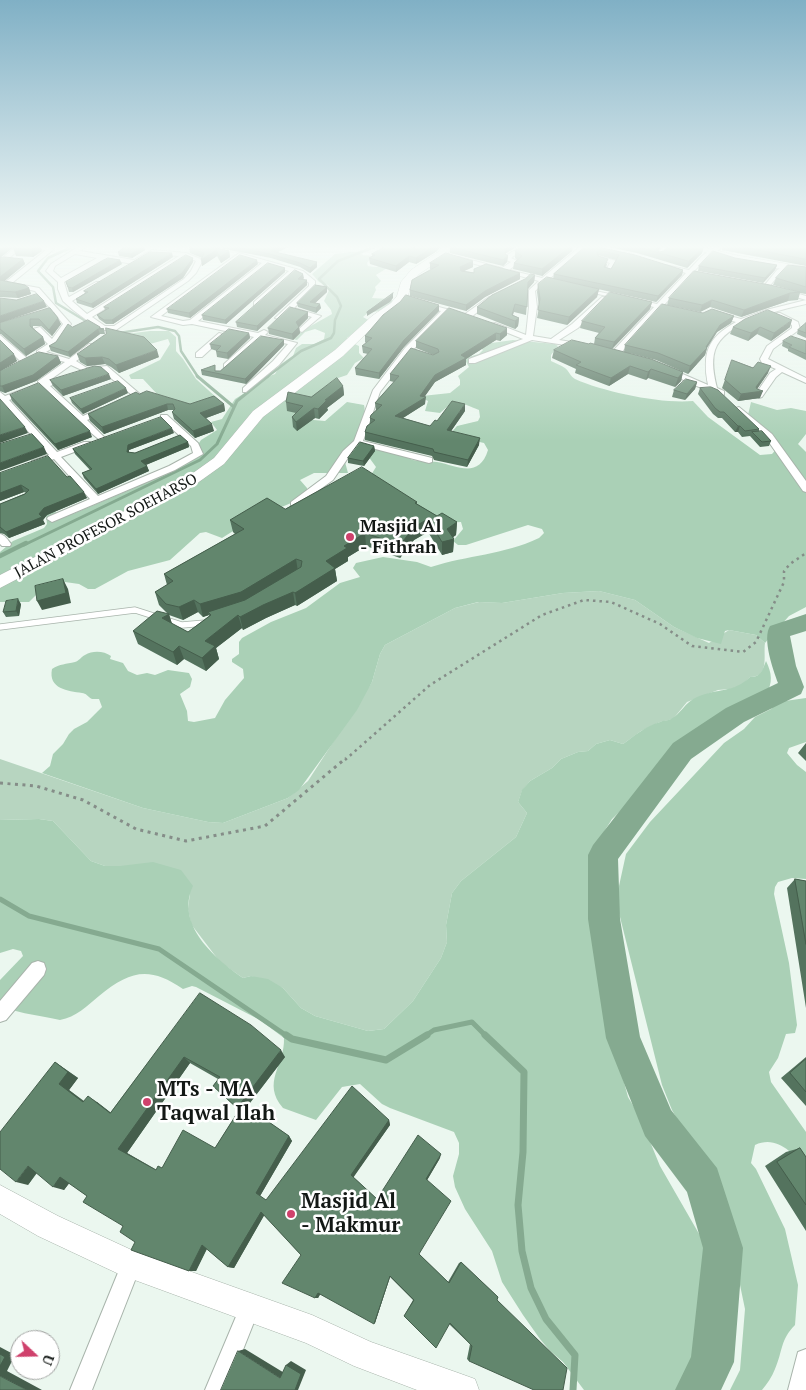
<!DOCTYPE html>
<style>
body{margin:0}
#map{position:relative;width:806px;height:1390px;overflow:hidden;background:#ebf7ef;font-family:"PT Serif",serif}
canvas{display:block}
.north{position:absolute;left:10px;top:1330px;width:50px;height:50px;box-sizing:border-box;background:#fff;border:1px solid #a1a3a1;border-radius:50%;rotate:111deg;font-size:14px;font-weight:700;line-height:20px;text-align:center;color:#131815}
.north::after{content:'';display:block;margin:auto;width:18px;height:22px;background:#cf416c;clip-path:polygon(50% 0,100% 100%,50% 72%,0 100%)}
</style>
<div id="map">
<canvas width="806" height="1390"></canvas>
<div class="north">U</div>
</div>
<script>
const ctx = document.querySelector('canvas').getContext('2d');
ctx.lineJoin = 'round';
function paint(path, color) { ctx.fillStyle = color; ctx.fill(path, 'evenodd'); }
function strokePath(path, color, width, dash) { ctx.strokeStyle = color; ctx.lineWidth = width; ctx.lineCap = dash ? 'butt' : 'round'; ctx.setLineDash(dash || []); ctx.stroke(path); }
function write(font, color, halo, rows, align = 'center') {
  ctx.font = font + ' "PT Serif",serif'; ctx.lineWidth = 5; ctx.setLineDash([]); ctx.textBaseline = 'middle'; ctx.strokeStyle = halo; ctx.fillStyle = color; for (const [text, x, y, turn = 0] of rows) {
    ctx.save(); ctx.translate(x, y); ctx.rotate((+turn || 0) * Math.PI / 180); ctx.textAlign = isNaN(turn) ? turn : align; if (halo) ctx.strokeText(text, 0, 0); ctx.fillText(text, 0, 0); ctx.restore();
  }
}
paint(new Path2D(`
 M 599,591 L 635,600 L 674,627 L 709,643 L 729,630 L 756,635 L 765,643 C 763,655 770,677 750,677 L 741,686 L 730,689 L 718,690 L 687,702 L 673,719 L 660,722 L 641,731 L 623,744 L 610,740 L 596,744 L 588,751 L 578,752 L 561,759 L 552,768 L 530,781 L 522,791 L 518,802 L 527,813 L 516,837 L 461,881 L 452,893 L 446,925 L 447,942 L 441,958 L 413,1001 L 384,1029 L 368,1031 L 315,1016 L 301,1008 L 283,988 L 251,976 L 243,978 L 220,962 L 191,924 L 188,909 L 190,893 L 120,866 L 105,866 L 91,861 L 53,821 L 39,819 L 0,820 L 0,759 L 143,808 L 208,822 L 223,823 L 288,798 L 308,781 L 372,682 L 380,654 L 385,645 L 455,608 L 479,602 L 502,603 L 563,593 Z`), '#b7d5c0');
paint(new Path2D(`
 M 351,252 L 358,252 L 363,255 L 373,256 L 367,263 L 368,266 L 376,267 L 382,265 L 387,268 L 376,275 L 381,281 L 375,287 L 376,290 L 372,298 L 391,299 L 394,302 L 379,311 L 368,313 L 363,317 L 370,321 L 347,338 L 348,341 L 359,346 L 359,353 L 364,358 L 355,363 L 347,375 L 338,378 L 327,389 L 303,419 L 325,421 L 347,402 L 364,405 C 368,417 353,452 345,462 L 348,473 L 314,473 L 300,480 L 307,488 L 307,492 L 291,503 L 249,521 L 222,538 L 206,532 L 200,533 L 170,560 L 128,571 L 95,589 L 88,589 L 79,584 L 65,582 L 39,592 L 29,602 L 0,602 L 0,552 L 13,541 L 44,528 L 47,524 L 46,515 L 54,512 L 69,515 L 75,513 L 134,488 L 148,477 L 192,454 L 201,440 L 217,430 L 211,422 L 222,419 L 235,399 L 248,391 L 259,380 L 275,374 L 281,364 L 293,356 L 296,348 L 302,344 L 315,344 L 324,339 L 325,333 L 315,329 L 305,332 L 297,340 L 292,339 L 293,336 L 332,314 L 331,310 L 324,301 L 330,288 L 328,285 L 319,282 L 312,274 L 335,254 Z
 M 150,331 L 169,331 L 176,337 L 176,351 L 183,359 L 196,379 L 218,399 L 204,402 L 196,406 L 157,394 L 143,379 L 131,379 L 129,375 L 160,360 L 170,344 L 168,339 L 150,344 L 126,334 Z
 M 513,340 L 555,344 L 558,346 L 551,355 L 551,361 C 555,363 561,365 565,368 C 569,371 570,376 575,379 C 604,392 661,404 693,401 L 708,417 L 760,455 L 772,454 L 779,446 L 748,415 L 751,402 L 777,410 L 791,408 L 806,411 L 806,434 L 798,444 L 806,452 L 806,607 L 789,616 L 765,643 L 756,635 L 729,630 L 725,631 L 721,644 L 697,638 L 674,627 L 635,600 L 599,591 L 563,593 L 502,603 L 478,602 L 455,608 L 385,645 L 380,654 L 372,682 L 357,710 L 299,790 L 288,798 L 223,823 L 208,822 L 143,808 L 42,773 L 50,766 L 53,754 L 63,744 L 69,734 L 74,729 L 87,722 L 102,707 L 99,699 L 92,699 C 88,697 86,693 82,693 C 68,691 48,689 52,669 C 60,664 66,664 75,662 C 79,661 81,657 85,655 C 93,650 104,651 111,656 L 110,659 L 123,663 L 128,671 L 137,675 L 147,673 L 155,675 L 168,670 L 189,673 L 192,679 L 190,687 L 180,694 L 187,711 L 188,721 L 194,722 L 215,718 L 225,700 L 244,678 L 243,669 L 232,662 L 232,659 L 239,654 L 239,642 L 242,638 L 271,622 L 306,608 L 340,583 L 360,577 L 353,568 L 356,563 L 383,557 L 417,562 L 431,567 C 468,555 503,555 539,538 L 544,533 L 542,529 L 528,525 L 466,545 L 458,545 L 453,541 L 463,529 L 461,522 L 443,523 L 371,475 L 376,467 L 368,456 C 379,439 399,455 413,460 C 421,462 429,461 437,462 C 458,466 479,479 488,450 L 484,443 L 449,435 L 457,426 L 478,421 L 480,417 L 479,410 L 464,404 L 448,406 L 440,413 L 425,411 L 428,401 L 422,398 L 422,396 L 450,393 L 460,385 L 460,380 L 458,376 L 469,367 L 464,358 L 479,354 L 483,350 L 477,345 Z
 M 766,661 C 772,673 773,683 766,694 L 686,736 L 633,799 L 612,819 L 605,830 L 600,843 L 595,904 L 598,966 L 611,1034 L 628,1097 L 640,1117 L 660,1166 L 702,1239 L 704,1245 L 706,1331 L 684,1390 L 584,1390 L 563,1362 L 550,1351 L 540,1339 L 523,1315 L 502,1282 L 492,1251 L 465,1209 L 455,1187 L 453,1176 L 459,1154 L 459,1143 L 454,1132 L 390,1108 L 382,1104 L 360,1084 L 342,1087 L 316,1120 L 283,1108 C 261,1082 285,1066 284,1038 L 260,1020 L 196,987 L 192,986 L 183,989 C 150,966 130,970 99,996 C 87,1006 76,1017 60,1020 C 42,1016 15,1013 0,1005 L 0,980 L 23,956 L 21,951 L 13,949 L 0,953 L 0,820 L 39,819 L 53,821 L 91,861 L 105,866 L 120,866 L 153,862 L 181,870 L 193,886 C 175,924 214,958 243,978 L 251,976 L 268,979 L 283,988 L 301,1008 L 315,1016 L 368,1031 L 384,1029 L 413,1001 L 441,958 L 447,942 L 446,925 L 452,893 L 461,881 L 516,837 L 527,813 L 518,802 L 522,790 L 530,781 L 552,768 L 561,759 L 578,752 L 588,751 L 596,744 L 610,740 L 623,744 C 634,736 646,726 660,722 C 663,720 668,721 671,719 C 680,715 685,702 697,697 C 718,688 734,693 750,677 C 761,677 762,671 766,661 Z
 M 806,698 L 806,742 L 789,748 L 787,753 L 797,765 L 806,772 L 806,879 L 792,878 L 778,882 L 775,887 L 774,894 L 789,963 L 797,1025 L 795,1033 L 786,1034 L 778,1058 L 769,1072 L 771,1082 L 806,1132 L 806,1169 C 793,1153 777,1135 755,1145 L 751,1163 L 756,1169 L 785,1229 L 798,1285 L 795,1325 C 780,1340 783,1351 775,1369 C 772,1377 767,1384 762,1390 L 730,1390 L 740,1370 L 745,1309 L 726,1218 L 718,1192 L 672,1110 L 662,1085 L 618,909 L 619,886 L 626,854 L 650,822 L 724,743 L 744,729 L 755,717 L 771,709 L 778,702 Z`), '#aad0b6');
strokePath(new Path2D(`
 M 74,246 L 48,258 L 38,271 L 53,287 L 56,303 L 89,323
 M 119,333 L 158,327 L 175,331 L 179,336 L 181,351 L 198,377
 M 267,377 L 301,351 L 331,338 L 334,333 L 335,320 L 341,306 L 337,297 L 319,279 L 338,261 L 377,246`), '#85aa90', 2.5);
strokePath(new Path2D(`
 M 197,376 L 234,407
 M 24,545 L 200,460 L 217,444 L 237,401 L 268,376`), '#85aa90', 3);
strokePath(new Path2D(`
 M 0,556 L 26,543`), '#85aa90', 4.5);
strokePath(new Path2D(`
 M 0,899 L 29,916 L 159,949 L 287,1036
 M 425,1036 L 434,1030 L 472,1022 L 486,1036`), '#85aa90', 5);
strokePath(new Path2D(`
 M 286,1035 L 292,1039 L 386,1060 L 427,1035
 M 485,1035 L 524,1072 L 523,1152 L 518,1205 L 522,1251 L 531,1288 L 546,1319 L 575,1355 L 573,1390`), '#85aa90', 7);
paint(new Path2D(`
 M 806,614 L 806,631 L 790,636 L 796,666 L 804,687 L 801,694 L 744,722 L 691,759 L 618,859 L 620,919 L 640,1037 L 671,1110 L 717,1168 L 743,1248 L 734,1362 L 721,1390 L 675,1390 L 691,1357 L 703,1248 L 687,1192 L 645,1136 L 606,1038 L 588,919 L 588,855 L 593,845 L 673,743 L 726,708 L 778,683 C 773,669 762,639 770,626 Z`), '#85aa90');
const lane = new Path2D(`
 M 0,627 L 135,610 L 182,625 L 205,623`);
const street = new Path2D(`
 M 17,246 L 24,246 L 0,265 L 0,260 Z
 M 26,246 L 43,246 L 54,249 L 12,283 L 39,288 L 71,324 L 56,346 L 46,352 L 69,359 L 89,344 L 95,344 L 95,348 L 76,361 L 87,368 L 107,366 L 141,395 L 130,403 L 124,403 L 124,399 L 132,395 L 102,371 L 86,372 L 71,365 L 50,380 L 71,375 L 71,379 L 50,386 L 83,416 L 101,408 L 107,408 L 107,412 L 87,420 L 106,439 L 102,442 L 78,422 L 43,388 L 9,400 L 57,452 L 84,442 L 90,442 L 90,446 L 61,457 L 98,496 L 169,466 L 193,453 L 191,446 L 161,419 L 161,415 L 167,415 L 198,443 L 203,454 L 175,470 L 52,522 L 47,519 L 48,517 L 90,499 L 54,459 L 38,465 L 32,465 L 32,461 L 49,455 L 2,402 L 0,403 L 0,392 L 5,396 L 38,384 L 38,381 L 65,362 L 37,355 L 37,351 L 48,344 L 33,329 L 40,327 L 52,339 L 63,324 L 54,312 L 44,314 L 44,310 L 50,308 L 35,291 L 3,284 L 46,250 Z
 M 79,246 L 86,246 L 80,251 L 134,260 L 152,250 L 186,253 L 203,260 L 196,273 L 188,281 L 116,330 L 100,330 L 73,310 L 63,301 L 58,289 L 58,282 L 46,271 L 51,264 ZM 75,254 L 97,258 L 61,278 L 53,271 L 55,266 ZM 153,254 L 179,256 L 87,314 L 72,301 L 100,284 L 100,282 L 96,282 L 69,297 L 68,296 L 64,282 L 104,259 L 133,264 ZM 187,257 L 196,261 L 191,271 L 184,279 L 114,326 L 105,326 L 92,317 Z
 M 521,246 L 528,246 L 511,258 L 519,262 L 509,270 L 542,278 L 581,246 L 588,246 L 549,279 L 560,282 L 560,284 L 545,282 L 535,291 L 537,307 L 533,336 L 551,339 L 572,324 L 602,297 L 608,298 L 578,328 L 559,340 L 585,344 L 585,348 L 532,340 L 475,363 L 469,363 L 469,359 L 523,339 L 488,325 L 495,323 L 526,335 L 529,307 L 529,290 L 539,281 L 456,259 L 459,257 L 502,268 L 511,262 L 506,260 L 506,256 Z
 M 664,246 L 670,246 L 661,256 L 657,256 L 656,255 Z
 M 717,246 L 725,246 L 712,253 L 694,271 L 710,276 L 710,278 L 691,275 L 664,305 L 678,308 L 678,312 L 660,309 L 618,356 L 612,356 L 612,352 L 654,307 L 581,290 L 581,288 L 657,304 L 686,273 L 665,267 L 665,265 L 689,270 L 702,256 Z
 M 239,253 L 303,271 L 315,281 L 315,287 L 294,308 L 321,316 L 302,332 L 298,330 L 312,317 L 291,311 L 282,320 L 275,318 L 309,286 L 309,283 L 295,272 L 260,306 L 254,306 L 254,302 L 289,271 L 268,265 L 198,321 L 258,333 L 264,330 L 268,332 L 265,335 L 297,343 L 279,365 L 246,392 L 243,392 L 243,388 L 273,361 L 288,344 L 261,339 L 227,368 L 224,368 L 224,364 L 254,337 L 192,324 L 183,325 L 151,317 ZM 240,257 L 262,263 L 190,320 L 183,321 L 161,316 Z
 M 592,254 L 616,261 L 610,273 L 605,272 L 610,263 L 590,257 L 590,255 Z
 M 784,266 L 789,267 L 781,272 L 768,288 L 764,288 L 764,286 L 777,270 Z
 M 785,290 L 806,296 L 806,304 C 780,310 724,322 715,350 C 711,362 714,376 717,388 L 724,391 L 724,395 L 710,392 L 664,371 L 671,369 L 708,385 C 702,353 707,338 736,322 L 715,316 L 715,312 L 741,319 L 766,310 L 806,300 L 783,293 L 782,292 Z
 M 489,297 L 495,298 L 470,318 L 448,312 L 411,352 L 380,392 L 363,441 L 432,458 L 432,462 L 429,463 L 360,445 L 350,455 L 333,480 L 297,506 L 291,506 L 291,502 L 326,476 L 343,451 L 354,441 L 373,390 L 405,348 L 441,311 L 420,306 L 420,302 L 465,314 Z
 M 774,313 L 780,313 L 798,322 L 800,329 L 773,349 L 768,359 L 806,378 L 806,383 L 782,372 L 776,377 L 762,397 L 759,398 L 755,395 L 770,373 L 776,369 L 762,363 L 760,359 L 767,346 L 792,328 L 792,325 L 774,317 Z
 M 219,333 L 226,335 L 202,357 L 196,357 L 196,353 Z
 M 0,335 L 28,359 L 28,363 L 22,363 L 0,341 Z
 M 739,407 L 772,434 L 806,481 L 806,492 L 803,491 L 766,438 L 736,412 L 736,408 Z
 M 0,534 C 5,535 8,540 11,544 L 10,546 L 2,546 L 0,544 Z
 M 38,961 L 44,963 L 46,969 L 44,975 L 6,1020 L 0,1022 L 0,1001 L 32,963 Z
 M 131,1255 L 138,1258 L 141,1265 L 92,1390 L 70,1390 L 124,1258 Z
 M 250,1297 L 257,1300 L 260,1307 L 227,1390 L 205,1390 L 243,1300 Z
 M 806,1349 L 806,1390 L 788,1390 L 798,1352 Z`);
const secondary = new Path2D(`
 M 685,246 L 699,246 L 735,255 L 806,267 L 806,273 L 734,261 Z
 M 0,1185 L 58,1216 L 136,1252 L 312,1315 L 371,1342 L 464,1375 L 475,1379 L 479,1390 L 417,1390 L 354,1366 L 306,1343 L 121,1275 L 38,1236 L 0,1214 Z`);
const primary = new Path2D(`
 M 443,246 L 453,246 L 446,256 L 419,274 L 411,283 L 408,296 L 399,307 L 380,320 L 343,356 L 263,417 L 224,464 L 189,489 L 0,588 L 0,575 L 179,483 L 214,458 L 253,411 L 335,350 L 372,316 L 391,303 L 397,296 L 401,282 L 411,270 L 438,252 Z`);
strokePath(lane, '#a8b4ab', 7);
strokePath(street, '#a8b4ab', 2);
strokePath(secondary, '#a8b4ab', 1);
strokePath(primary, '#a8b4ab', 1);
strokePath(new Path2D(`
 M 345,760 L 430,685 L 542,615 L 584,600 L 611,602 L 660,624 L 692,646 L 743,652 L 756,642 L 784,582 L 784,571 L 790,564 L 806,553`), '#858d88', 2.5, [2.5, 4]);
strokePath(new Path2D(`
 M 0,783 L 36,786 L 83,800 L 136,829 L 186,841 L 265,826 L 346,758`), '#858d88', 3, [3, 4.5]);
strokePath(lane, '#fff', 5.5);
paint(street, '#fff');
paint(secondary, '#fff');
paint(primary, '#fff');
paint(new Path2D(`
 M 209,246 L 269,246 L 274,248 L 277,247 L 276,246 L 290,246 L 277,252 L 317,267 L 310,273 L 300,267 L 271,258 Z
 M 523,246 L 573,246 L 572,251 L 542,276 L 513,269 L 514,263 L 517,260 L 515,258 L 515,251 Z
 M 586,246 L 683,270 L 682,275 L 656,302 L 553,279 L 554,274 ZM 598,255 L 616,260 L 611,269 L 606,268 L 607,264 Z
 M 604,246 L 662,246 L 658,251 L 659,252 L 702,253 L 687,268 L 637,253 Z
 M 723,246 L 806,246 L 806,266 L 722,250 Z
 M 189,247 L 229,251 L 230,257 L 221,263 L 217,256 L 202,266 L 202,258 L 190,253 Z
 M 450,247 L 505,254 L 508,256 L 507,262 L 503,266 L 450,253 Z
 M 13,248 L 42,251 L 33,257 L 16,256 Z
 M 417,249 L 437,251 L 416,264 L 409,262 L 396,272 L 370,264 L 369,258 L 372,256 L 372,254 Z
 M 145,250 L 132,258 L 119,256 L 118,252 Z
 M 173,257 L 93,308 L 77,303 L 76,299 L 85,293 L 84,291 Z
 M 0,258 L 23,259 L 25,264 L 4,281 L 29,288 L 31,294 L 18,298 L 0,297 Z
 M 473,261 L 473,267 L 464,271 L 520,279 L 485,297 L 466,311 L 410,296 L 410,290 L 432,269 L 430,269 L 430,263 Z
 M 193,262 L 183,278 L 113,324 L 106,324 L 99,319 L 97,315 L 105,310 L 104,307 Z
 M 122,264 L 73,292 L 69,292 L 66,282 Z
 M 258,264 L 190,318 L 168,313 L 167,309 Z
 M 777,265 L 775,270 L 763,283 L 698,271 L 699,266 Z
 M 806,267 L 806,294 L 800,293 L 798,300 L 788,301 L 741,317 L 710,307 L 700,312 L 667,305 L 669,298 L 799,292 L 773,285 L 776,278 Z
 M 285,268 L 285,272 L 226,324 L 203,320 L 202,315 Z
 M 535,275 L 534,282 L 528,289 L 526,315 L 514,312 L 513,315 L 519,318 L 518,326 L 515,329 L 477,314 L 477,307 Z
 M 304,278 L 303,280 L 307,285 L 257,331 L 237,327 L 236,322 Z
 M 538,284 L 599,289 L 597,297 L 567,325 L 537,318 L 539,307 L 537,292 Z
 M 327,287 L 327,292 L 315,303 L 321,308 L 316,313 L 298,307 L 297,303 Z
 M 652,302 L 650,309 L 612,349 L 624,352 L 625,345 L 703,313 L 734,316 L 731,323 L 717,332 L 707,348 L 705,355 L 688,374 L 656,360 L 629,353 L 683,372 L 681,381 L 675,387 L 648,378 L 646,380 L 628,374 L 609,386 L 575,373 L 576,369 L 552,358 L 554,350 L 594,344 L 595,338 L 599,333 L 580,328 L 582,321 Z
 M 50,308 L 61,324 L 52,336 L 41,326 L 33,326 L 33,328 L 43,337 L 45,344 L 26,356 L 1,334 L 0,334 L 0,323 Z
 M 449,308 L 507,335 L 500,341 L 496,340 L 466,359 L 466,365 L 435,382 L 424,397 L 425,404 L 403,418 L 430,426 L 437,421 L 465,411 L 451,431 L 479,445 L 467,467 L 434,460 L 432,456 L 365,440 L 365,432 L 370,424 L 370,418 L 376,411 L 376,410 L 375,403 L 394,382 L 390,381 L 390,374 L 433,355 L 416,348 L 416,341 Z
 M 439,311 L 404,347 L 379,379 L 356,375 L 355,368 L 368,354 L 363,353 L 362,346 L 366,343 L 365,342 L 365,336 Z
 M 308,312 L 308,318 L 299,327 L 300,333 L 293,340 L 269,334 L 268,328 Z
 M 806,323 L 806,338 L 797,334 L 798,330 Z
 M 72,327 L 100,327 L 101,328 L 104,329 L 105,334 L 100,334 L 70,357 L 51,351 L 49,346 L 56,342 Z
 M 733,327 L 790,327 L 771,341 L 757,334 L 748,341 L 730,334 Z
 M 249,333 L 250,338 L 228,359 L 217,357 L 216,351 L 217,351 L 211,349 L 210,344 Z
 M 0,340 L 17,361 L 2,370 L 58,356 L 61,363 L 36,381 L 5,393 L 0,391 Z
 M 783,341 L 806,341 L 806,360 L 788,351 L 788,349 L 782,346 Z
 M 284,345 L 246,384 L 202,375 L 201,370 L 220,371 Z
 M 77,354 L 159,357 L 119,373 L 111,367 L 105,364 L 87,366 L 80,362 Z
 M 732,360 L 768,373 L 757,389 L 760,398 L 738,401 L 722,388 Z
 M 111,379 L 63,396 L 53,386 L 50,380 Z
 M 697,382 L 695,389 L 685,400 L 672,397 L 674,390 Z
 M 343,386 L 344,395 L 327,408 L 328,410 L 319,419 L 315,418 L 297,431 L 293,427 L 292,417 L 296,413 L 287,411 L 286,402 L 311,397 Z
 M 700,388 L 759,429 L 759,431 L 771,441 L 769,446 L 760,447 L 750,436 L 742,437 L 738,432 L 735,432 L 722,418 L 718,418 L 713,414 L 698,394 Z
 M 128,393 L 83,414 L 72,403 L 70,398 Z
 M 139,394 L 190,404 L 224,404 L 225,411 L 206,418 L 214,431 L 195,438 L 174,419 L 172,412 L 174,410 L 168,410 L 104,434 L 90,421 L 88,414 Z
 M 10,395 L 92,437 L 58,450 L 12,401 Z
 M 174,433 L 129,450 L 129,452 L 135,453 L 188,442 L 189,447 L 146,465 L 147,466 L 149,471 L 98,494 L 84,478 L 82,473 L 90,470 L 75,454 L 73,449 Z
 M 374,446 L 375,451 L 364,466 L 348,463 L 348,458 Z
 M 0,473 L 67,477 L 87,498 L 47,515 L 43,520 L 45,524 L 9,538 L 4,534 L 0,533 L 0,504 L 26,493 L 24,492 L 0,501 Z
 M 417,502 L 417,504 L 437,516 L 457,522 L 456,535 L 453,537 L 454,539 L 453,552 L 442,555 L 428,532 L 414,540 L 400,558 L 366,546 L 348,557 L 348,561 L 335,569 L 337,581 L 297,606 L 295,605 L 266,618 L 243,630 L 242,628 L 216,648 L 219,659 L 206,671 L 184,659 L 177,665 L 138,644 L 133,631 L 168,614 L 159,605 L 155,592 L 167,585 L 164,574 L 235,534 L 233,532 L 230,520 L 285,509 ZM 198,612 L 203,617 L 209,615 L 209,616 L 188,632 L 172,624 L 169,615 L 183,620 Z
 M 21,604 L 19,616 L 6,617 L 3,612 Z
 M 806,743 L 806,761 L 798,753 Z
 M 795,879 L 806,881 L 806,1008 L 787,888 Z
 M 200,993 L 285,1057 L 247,1107 L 289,1136 L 292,1141 L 260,1196 L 266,1200 L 389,1120 L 390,1125 L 353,1177 L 377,1199 L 440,1158 L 427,1180 L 419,1254 L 448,1282 L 459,1263 L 461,1262 L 498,1297 L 469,1361 L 467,1359 L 470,1344 L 449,1324 L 404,1316 L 413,1300 L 390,1277 L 375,1323 L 320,1294 L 318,1298 L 315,1298 L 301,1255 L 264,1215 L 234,1268 L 228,1267 L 207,1249 L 196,1271 L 189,1271 L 135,1242 L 123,1226 L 87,1196 L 69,1183 L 64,1190 L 37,1173 L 28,1185 L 55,1062 L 78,1078 L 69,1090 L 84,1101 L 97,1102 L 111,1113 ZM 190,1063 L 218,1079 L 213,1086 L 239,1110 L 215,1148 L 156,1170 L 127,1153 Z
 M 806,1057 L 806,1106 L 781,1078 Z
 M 800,1148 L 806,1157 L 806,1231 L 765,1166 L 786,1152 Z`), '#54735e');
paint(new Path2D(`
 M 6,246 L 15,246 L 0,258 L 0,251 Z
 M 36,246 L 40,246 L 42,251 L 33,257 L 31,250 Z
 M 144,246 L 145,250 L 132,258 L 131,254 Z
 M 280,246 L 290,246 L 272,255 L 271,251 Z
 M 434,246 L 441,246 L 437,251 L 416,264 L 416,258 Z
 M 509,246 L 518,246 L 505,254 L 508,256 L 507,262 L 503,266 L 506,248 Z
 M 571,246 L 573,246 L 572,251 L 542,276 L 542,269 Z
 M 658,246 L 662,246 L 657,252 L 656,249 Z
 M 704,247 L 702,253 L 687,268 L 689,261 Z
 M 216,250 L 217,256 L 202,266 L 201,260 Z
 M 229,251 L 230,257 L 221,263 L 220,257 Z
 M 172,253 L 173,257 L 93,308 L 91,304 Z
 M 409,256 L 409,262 L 396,272 L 396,266 Z
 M 193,258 L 193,262 L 183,278 L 113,324 L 112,320 Z
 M 23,259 L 25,264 L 1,284 L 0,281 L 0,277 Z
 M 120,260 L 122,264 L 73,292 L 72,288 Z
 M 257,260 L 258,264 L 190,318 L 189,313 Z
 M 473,261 L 473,267 L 460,273 L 460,267 Z
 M 317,262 L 317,267 L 310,273 L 310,268 Z
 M 777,265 L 775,270 L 763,283 L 765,278 Z
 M 285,268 L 285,272 L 226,324 L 225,320 Z
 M 683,270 L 682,275 L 656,302 L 658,296 Z
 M 520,273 L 520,279 L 485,297 L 466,311 L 466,305 L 485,291 Z
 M 303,274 L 304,278 L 298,283 L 298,279 Z
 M 535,275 L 534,282 L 527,290 L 528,282 Z
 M 307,280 L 307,285 L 257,331 L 257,326 Z
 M 327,287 L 327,292 L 311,307 L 310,302 Z
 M 29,288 L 31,294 L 18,298 L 15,292 Z
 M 599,289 L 597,297 L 567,325 L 569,317 Z
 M 393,293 L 393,298 L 390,302 L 367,316 L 367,312 Z
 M 790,293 L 788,301 L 741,317 L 744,310 Z
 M 712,300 L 710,307 L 700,312 L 702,305 Z
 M 44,301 L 47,307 L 0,323 L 0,316 Z
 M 652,302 L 650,309 L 612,349 L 614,342 Z
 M 320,304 L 321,308 L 316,313 L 316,308 Z
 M 439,305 L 439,311 L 404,347 L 379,379 L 379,373 L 404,340 Z
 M 308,312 L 308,318 L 297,329 L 296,322 Z
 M 734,316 L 731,323 L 717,332 L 706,349 L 707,348 L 705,355 L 688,374 L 690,366 L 706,347 L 720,325 Z
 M 58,318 L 61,324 L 52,336 L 49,330 Z
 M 519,318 L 518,326 L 515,329 L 515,321 Z
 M 792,320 L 790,327 L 771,341 L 774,333 Z
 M 299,327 L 300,333 L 293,340 L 292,334 Z
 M 760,327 L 757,334 L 748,341 L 751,333 Z
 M 507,328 L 507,335 L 500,341 L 500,334 Z
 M 98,329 L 100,334 L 70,357 L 68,352 Z
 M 249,333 L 250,338 L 228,359 L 227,353 Z
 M 496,333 L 496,340 L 466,359 L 466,365 L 435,382 L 423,399 L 426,397 L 425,404 L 395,423 L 395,416 L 435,375 L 461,355 Z
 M 43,337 L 45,344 L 26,356 L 24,349 Z
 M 284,340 L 284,345 L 246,384 L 245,379 Z
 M 157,350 L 159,357 L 119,373 L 116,365 Z
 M 14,354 L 17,361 L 0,371 L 0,363 Z
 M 58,356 L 61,363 L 36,381 L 5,393 L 2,386 Z
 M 102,357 L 105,364 L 87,366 L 85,358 Z
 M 630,366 L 628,374 L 609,386 L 611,378 Z
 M 771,366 L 768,373 L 755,392 L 763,391 L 760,398 L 738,401 L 741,394 L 756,387 Z
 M 651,369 L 648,378 L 646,380 L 648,372 Z
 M 683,372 L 681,381 L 675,387 L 678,378 Z
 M 109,374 L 111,379 L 63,396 L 61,390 Z
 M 697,382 L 695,389 L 685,400 L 687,394 Z
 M 343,386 L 344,395 L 327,408 L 328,410 L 319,419 L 318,409 L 325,400 Z
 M 126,388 L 128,393 L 83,414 L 81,409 Z
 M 167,404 L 168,410 L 104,434 L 102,427 Z
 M 224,404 L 225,411 L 201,420 L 200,413 Z
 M 465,404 L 465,411 L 447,437 L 447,430 Z
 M 314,408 L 315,418 L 297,431 L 296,422 Z
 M 212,424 L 214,431 L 195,438 L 193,431 Z
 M 738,426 L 740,426 L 738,432 L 735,432 Z
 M 25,427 L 28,433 L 0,443 L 0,435 Z
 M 172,428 L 174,433 L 129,450 L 129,457 L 127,452 L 128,445 Z
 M 90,431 L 92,437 L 58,450 L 55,444 Z
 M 480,438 L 479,445 L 467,467 L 468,460 Z
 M 188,442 L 189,447 L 143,466 L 141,461 Z
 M 374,446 L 375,451 L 364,466 L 363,461 Z
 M 44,447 L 47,454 L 0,471 L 0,463 Z
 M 147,466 L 149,471 L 98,494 L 96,489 Z
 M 21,485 L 24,492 L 0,501 L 0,493 Z
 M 84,492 L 87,498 L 47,515 L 43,520 L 45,524 L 9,538 L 6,532 L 39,514 L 44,508 Z
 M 428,519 L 428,532 L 414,540 L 400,558 L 400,545 L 414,527 Z
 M 457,522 L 456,535 L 449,540 L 454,539 L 453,552 L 442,555 L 442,542 L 447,529 Z
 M 365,533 L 366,546 L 348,557 L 348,561 L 335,569 L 337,581 L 297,606 L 295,593 L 326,561 L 344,546 Z
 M 296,559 L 298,572 L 244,605 L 208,612 L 209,615 L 203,617 L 200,604 Z
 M 63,579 L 68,589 L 71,603 L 42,610 L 37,601 Z
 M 293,592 L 295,605 L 266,618 L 243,630 L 240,617 L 263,605 Z
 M 18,599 L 21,604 L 19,616 L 16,611 Z
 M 194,600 L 198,612 L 183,620 L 179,607 Z
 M 169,614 L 173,627 L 162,618 Z
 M 238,615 L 242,628 L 216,648 L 219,659 L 206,671 L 202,658 L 205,641 Z
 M 179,646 L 184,659 L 177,665 L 173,652 Z
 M 281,1050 L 285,1057 L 242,1113 L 237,1108 Z
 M 184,1057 L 190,1063 L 127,1153 L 164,1174 L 118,1149 Z
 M 55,1062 L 78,1078 L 69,1090 L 92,1108 L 83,1102 L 59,1084 Z
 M 88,1096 L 97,1102 L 119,1119 L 110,1113 Z
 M 389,1120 L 390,1125 L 353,1178 L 351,1175 Z
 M 289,1136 L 292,1141 L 260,1196 L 256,1193 Z
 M 441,1154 L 440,1158 L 426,1182 L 426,1179 Z
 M 28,1166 L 39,1169 L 28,1185 L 16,1182 Z
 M 60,1177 L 71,1181 L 64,1190 L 53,1187 Z
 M 261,1212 L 265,1214 L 234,1268 L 228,1267 Z
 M 202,1245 L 208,1246 L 196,1271 L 189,1271 Z
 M 390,1276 L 375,1323 L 374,1324 Z
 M 318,1293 L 321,1293 L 318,1298 L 315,1298 Z
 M 0,1347 L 15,1355 L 7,1371 L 42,1390 L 27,1390 L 0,1376 Z
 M 245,1349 L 286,1374 L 280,1378 L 238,1351 Z
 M 291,1361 L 306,1370 L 298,1390 L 295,1390 L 286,1365 Z`), '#455e4c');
const building = new Path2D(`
 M 0,246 L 6,246 L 0,251 Z
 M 15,246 L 36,246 L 31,250 L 13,248 Z
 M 131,246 L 144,246 L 131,254 L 118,252 L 125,247 L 129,248 Z
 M 190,246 L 208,246 L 229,251 L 220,257 L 216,250 L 201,260 L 204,253 L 189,247 Z
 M 231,246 L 269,246 L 274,248 L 280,246 L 271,251 L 317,262 L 310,268 L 300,263 L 270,254 Z
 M 387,246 L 408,246 L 417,249 L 420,246 L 434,246 L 416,258 L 409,256 L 396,266 L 369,258 L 375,255 L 372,254 Z
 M 451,246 L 509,246 L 506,248 L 505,254 L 508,256 L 503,260 L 450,247 Z
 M 523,246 L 571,246 L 542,269 L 514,263 L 522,256 L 515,251 Z
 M 586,246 L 593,246 L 635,255 L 683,270 L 658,296 L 554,274 ZM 599,250 L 619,255 L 611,269 L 604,267 L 608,259 L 598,256 L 597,252 Z
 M 635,246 L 658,246 L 656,249 L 659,252 L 664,251 L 668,246 L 701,246 L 704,247 L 689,261 Z
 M 738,246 L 806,246 L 806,259 Z
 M 713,251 L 735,258 L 777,265 L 765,278 L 699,266 Z
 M 150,252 L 172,253 L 91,304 L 76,299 L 88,292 L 84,291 Z
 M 446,253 L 473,261 L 460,267 L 461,271 L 474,273 L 474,269 L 486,264 L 520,273 L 485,291 L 466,305 L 410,290 L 412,280 L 439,265 L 430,263 Z
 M 186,255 L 193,258 L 182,273 L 112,320 L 104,320 L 97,315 L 109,308 L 104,307 Z
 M 240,255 L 257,260 L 189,313 L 167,309 Z
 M 5,257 L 23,259 L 0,277 L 0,258 Z
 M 108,258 L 120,260 L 72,288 L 68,287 L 66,282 Z
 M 268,263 L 285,268 L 225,320 L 202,315 Z
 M 788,265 L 806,267 L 806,287 L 776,278 Z
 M 295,270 L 303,274 L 298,279 L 307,280 L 257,326 L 236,322 Z
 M 694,271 L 770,285 L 800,292 L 790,293 L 744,310 L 712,300 L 702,305 L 669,298 Z
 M 531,274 L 535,275 L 528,282 L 527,307 L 515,304 L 512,315 L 519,318 L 515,321 L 477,307 L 492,295 L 525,279 Z
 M 547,277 L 599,289 L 569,317 L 538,310 L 540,299 L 538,284 Z
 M 0,280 L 25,285 L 29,288 L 15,292 L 0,291 Z
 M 315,285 L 327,287 L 310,302 L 320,304 L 316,308 L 297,303 Z
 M 610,292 L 652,302 L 614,342 L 595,338 L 605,327 L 582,321 Z
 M 393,293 L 390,297 L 367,312 Z
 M 37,294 L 44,301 L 0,316 L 0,298 L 16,300 Z
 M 406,295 L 439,305 L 404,340 L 379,373 L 355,368 L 372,349 L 362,346 L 372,338 L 365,336 L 383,315 L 400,302 Z
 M 662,304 L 703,313 L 712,309 L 734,316 L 720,325 L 706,347 L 707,348 L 690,366 L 658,353 L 625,345 Z
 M 290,307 L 308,312 L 296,322 L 299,327 L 292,334 L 268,328 Z
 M 50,308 L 58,318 L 49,330 L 39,319 L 30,319 L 30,326 L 43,337 L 24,349 L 0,329 L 0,323 Z
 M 449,308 L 507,328 L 500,334 L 496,333 L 469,350 L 461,355 L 466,358 L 435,375 L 420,396 L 426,397 L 395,416 L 430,426 L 435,420 L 437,421 L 452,401 L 465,404 L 447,430 L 480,438 L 468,460 L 434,452 L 433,449 L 365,432 L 367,426 L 375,420 L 370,418 L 371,415 L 382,405 L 375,403 L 399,376 L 390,374 L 411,348 L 433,355 L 439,352 L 438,349 L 416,341 Z
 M 768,310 L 792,320 L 774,333 L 760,327 L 751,333 L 733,327 L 745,319 Z
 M 88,320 L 100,327 L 99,328 L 104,329 L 98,329 L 68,352 L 49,346 L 56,342 L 68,324 L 72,327 Z
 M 806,323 L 806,333 L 798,330 Z
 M 106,328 L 144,337 L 157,350 L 116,365 L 109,359 L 102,357 L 85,358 L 77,354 L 106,334 Z
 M 229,329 L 249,333 L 227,353 L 216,351 L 221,346 L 210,344 Z
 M 261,336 L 284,340 L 245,379 L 201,370 L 215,365 L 215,371 L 220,371 Z
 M 791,336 L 806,341 L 806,354 L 789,347 L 792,345 L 783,341 Z
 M 0,340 L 14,354 L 0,363 Z
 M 572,340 L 589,344 L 590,343 L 651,359 L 683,372 L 678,378 L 651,369 L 648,372 L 630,366 L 611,378 L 576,365 L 581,362 L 554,350 Z
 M 39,352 L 58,356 L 33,375 L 2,386 L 0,386 L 0,371 Z
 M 732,360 L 753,368 L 758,362 L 771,366 L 756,387 L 757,389 L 763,391 L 741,394 L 725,380 Z
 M 95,366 L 101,367 L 109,374 L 61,390 L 50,380 Z
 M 337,378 L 343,386 L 325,400 L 327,400 L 318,409 L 314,408 L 296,422 L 292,417 L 303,406 L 286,402 L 288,392 L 311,397 Z
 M 686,379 L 697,382 L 687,394 L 674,390 Z
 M 118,381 L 126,388 L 81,409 L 70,398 Z
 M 39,383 L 90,431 L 55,444 L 10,395 Z
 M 711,387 L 718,390 L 759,429 L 745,431 L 740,426 L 738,426 L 724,412 L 720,412 L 715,408 L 700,388 Z
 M 147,391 L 190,404 L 214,396 L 224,404 L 200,413 L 212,424 L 193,431 L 172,412 L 175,409 L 173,404 L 167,404 L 102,427 L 88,414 L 136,392 L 139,394 Z
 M 0,399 L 25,427 L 0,435 Z
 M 161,417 L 172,428 L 128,445 L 127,452 L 135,453 L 180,435 L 188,442 L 141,461 L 147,466 L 96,489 L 82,473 L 92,469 L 73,449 Z
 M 762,431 L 771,441 L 762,442 L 752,432 Z
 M 32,434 L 44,447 L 0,463 L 0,444 Z
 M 360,442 L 374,446 L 363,461 L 348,458 Z
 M 48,456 L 67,477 L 70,476 L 84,492 L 44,508 L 39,514 L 42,517 L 6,532 L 0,527 L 0,504 L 25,494 L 29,490 L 21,485 L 0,493 L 0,473 Z
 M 362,467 L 417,502 L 415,503 L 437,516 L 442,513 L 457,522 L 447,529 L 454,539 L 442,542 L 428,519 L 414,527 L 400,545 L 365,533 L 344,546 L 347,548 L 326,561 L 335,568 L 295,593 L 293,592 L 263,605 L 240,617 L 238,615 L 205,641 L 215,646 L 202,658 L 179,646 L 173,652 L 133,631 L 157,611 L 169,614 L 162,618 L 188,632 L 211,615 L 208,612 L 245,600 L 301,567 L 302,561 L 296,559 L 241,592 L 200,604 L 194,600 L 179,607 L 166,604 L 155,592 L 173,581 L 164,574 L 244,529 L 230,520 L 267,498 L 285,509 Z
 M 63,579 L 66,593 L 37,601 L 35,586 Z
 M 18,599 L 16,611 L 3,612 L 6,601 Z
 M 795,879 L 806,881 L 806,944 Z
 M 200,993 L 251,1025 L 281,1050 L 237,1108 L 213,1086 L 220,1077 L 184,1057 L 118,1149 L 156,1170 L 158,1166 L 162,1168 L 183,1130 L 215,1148 L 243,1104 L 289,1136 L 256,1193 L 266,1200 L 352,1086 L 389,1120 L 351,1175 L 377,1199 L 418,1135 L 441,1154 L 426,1179 L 451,1201 L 419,1254 L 449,1283 L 461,1262 L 498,1297 L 497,1300 L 567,1368 L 563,1390 L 534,1390 L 469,1361 L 472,1346 L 450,1323 L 436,1348 L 404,1316 L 414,1300 L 390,1276 L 374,1324 L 318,1293 L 315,1298 L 282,1283 L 301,1255 L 261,1212 L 228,1267 L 202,1245 L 189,1271 L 131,1250 L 135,1242 L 120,1232 L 123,1226 L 83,1202 L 87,1196 L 60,1177 L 53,1187 L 28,1166 L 16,1182 L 0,1169 L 0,1132 L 55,1062 L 68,1072 L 59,1084 L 83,1102 L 88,1096 L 110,1113 Z
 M 806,1059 L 806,1092 L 790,1073 Z
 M 800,1148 L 806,1157 L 806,1205 L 777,1162 Z
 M 238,1351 L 280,1378 L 286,1365 L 301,1374 L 295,1390 L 221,1390 Z
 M 0,1354 L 5,1357 L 0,1366 Z
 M 0,1376 L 27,1390 L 0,1390 Z`);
paint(building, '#62866d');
strokePath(building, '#455e4c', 1);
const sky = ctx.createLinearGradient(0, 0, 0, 441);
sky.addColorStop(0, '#80b0c5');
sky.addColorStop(0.56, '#f6fbf8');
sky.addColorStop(1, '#f6fbf800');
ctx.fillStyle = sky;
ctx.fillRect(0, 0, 806, 441);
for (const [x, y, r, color] of [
 [350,537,5,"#cf416c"],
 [147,1102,5,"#cf416c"],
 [291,1214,5,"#cf416c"]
]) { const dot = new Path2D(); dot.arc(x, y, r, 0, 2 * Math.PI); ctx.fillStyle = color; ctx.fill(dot); strokePath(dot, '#fff', 2); }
write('15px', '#131815', '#fff', [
 ["JALAN PROFESOR SOEHARSO",106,526,-28]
]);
write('bold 18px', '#131815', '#fff', [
 ["Masjid Al",360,527],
 ["- Fithrah",360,548]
], 'left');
write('bold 21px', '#131815', '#fff', [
 ["MTs - MA",157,1090],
 ["Taqwal Ilah",157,1114],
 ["Masjid Al",301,1202],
 ["- Makmur",301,1226]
], 'left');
</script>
